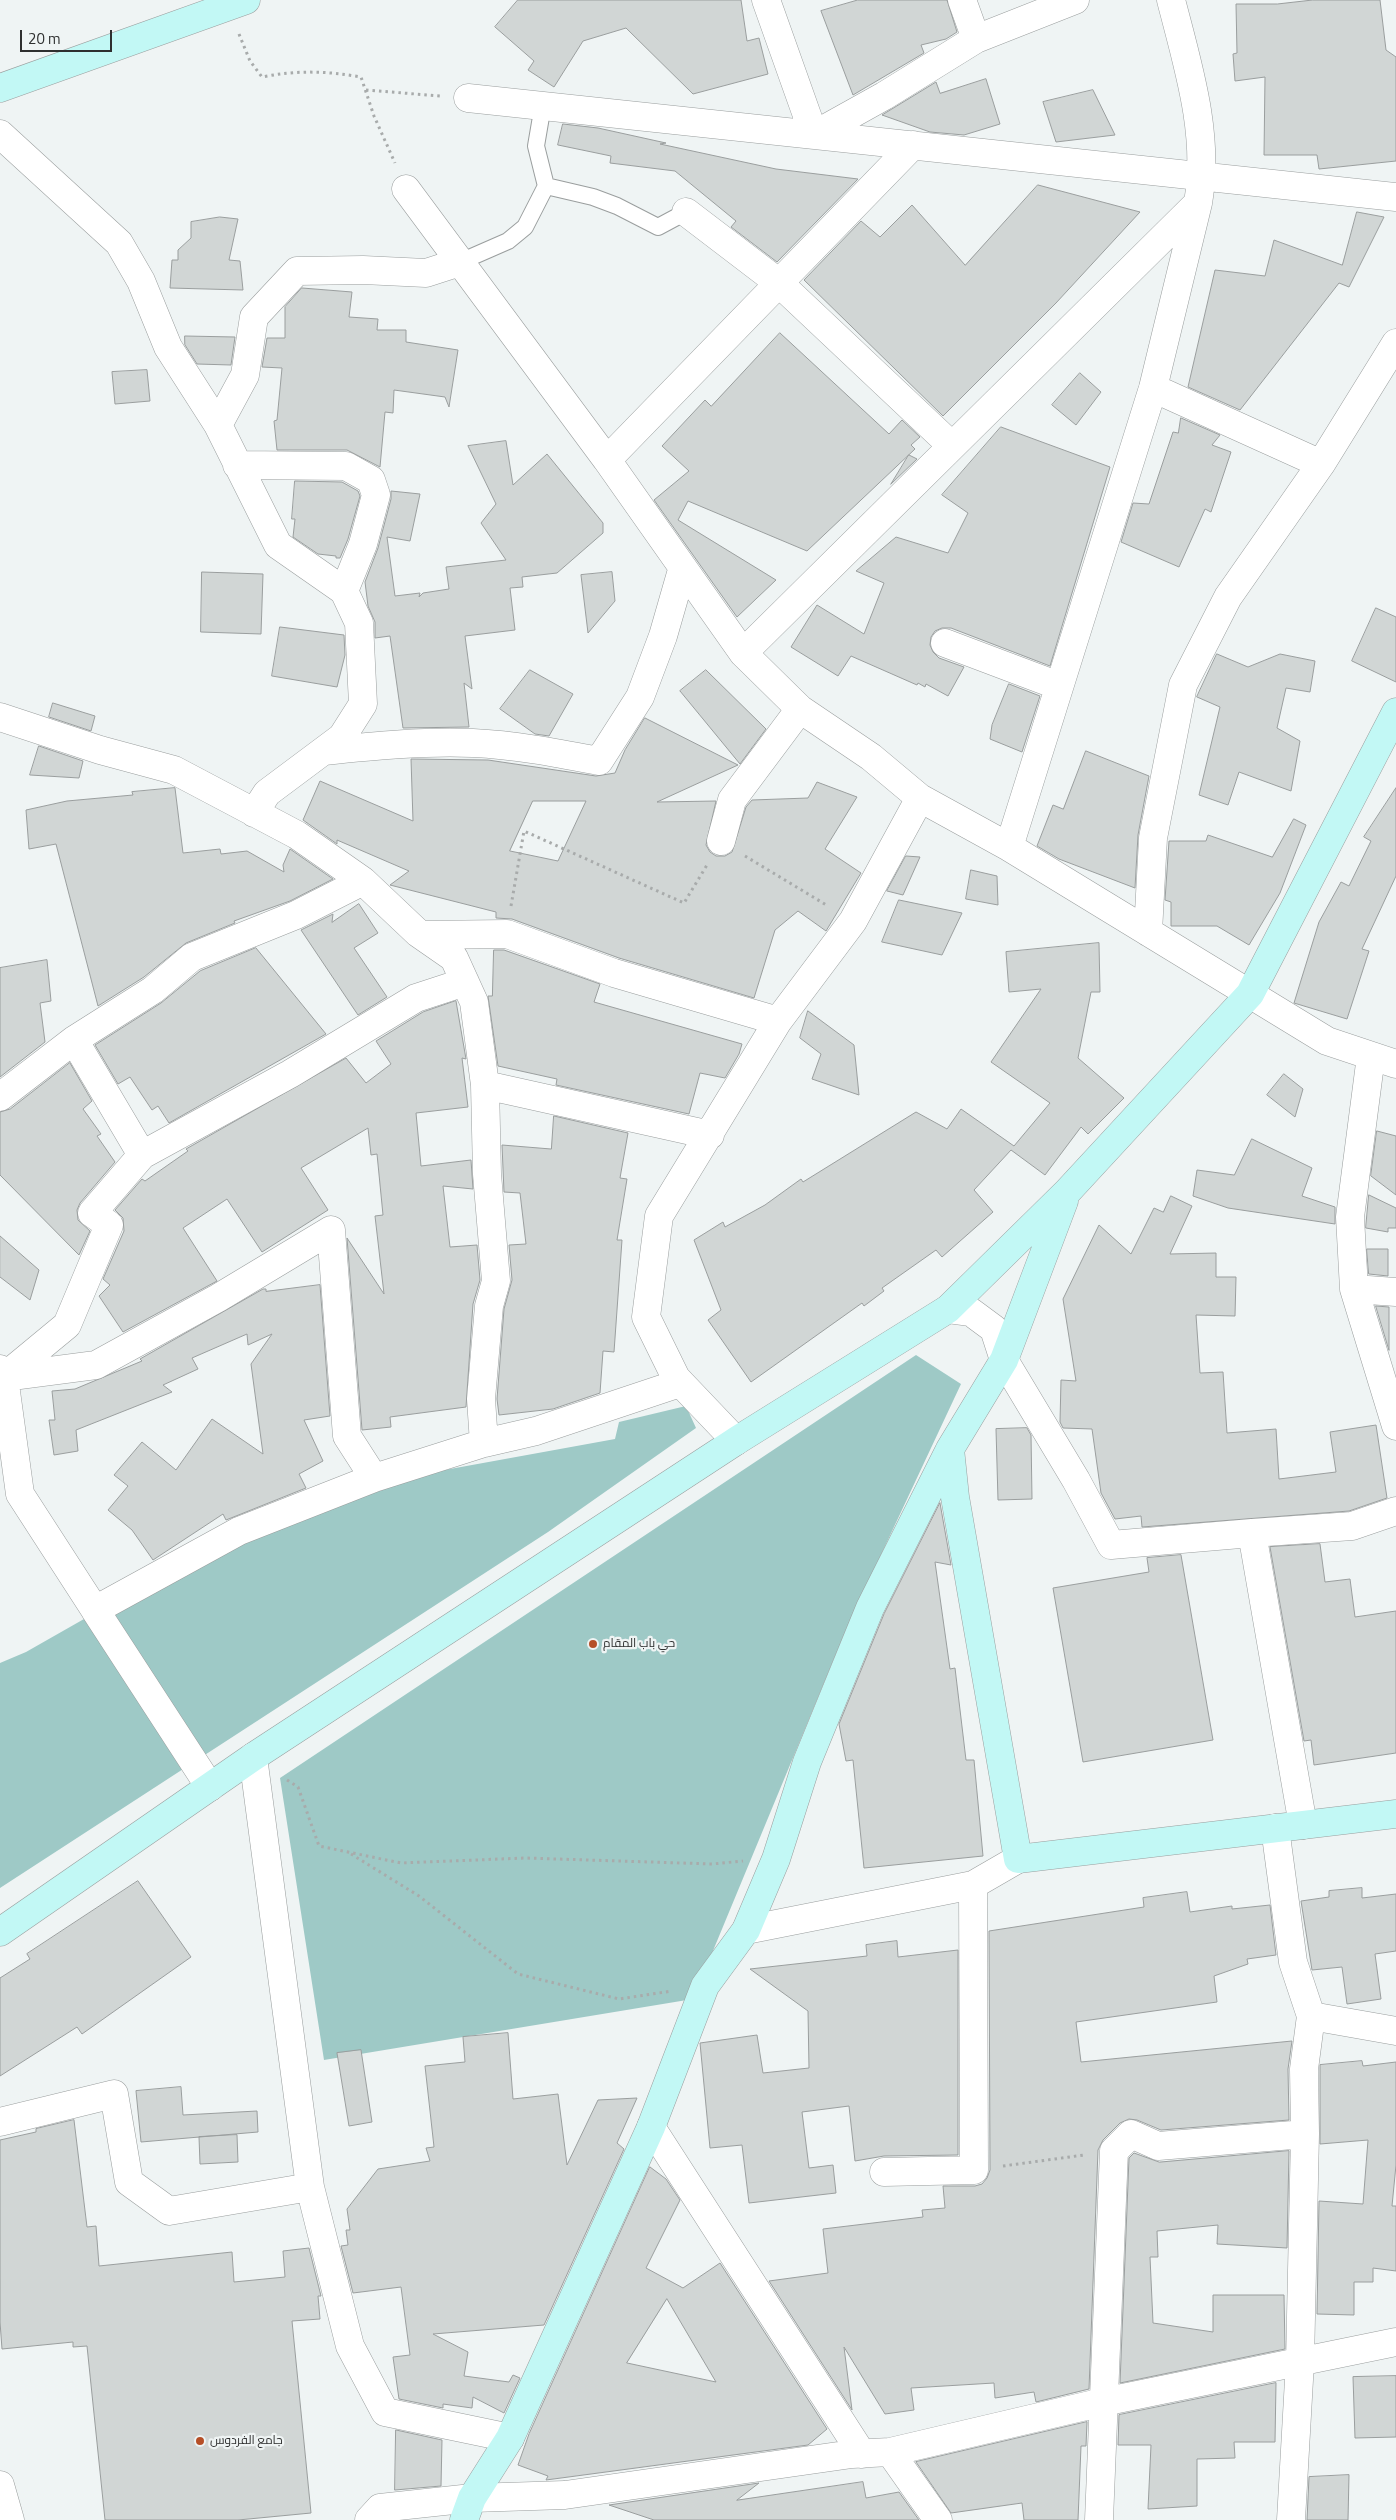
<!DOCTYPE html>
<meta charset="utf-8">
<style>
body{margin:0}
#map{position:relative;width:1396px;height:2520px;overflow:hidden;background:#eff4f4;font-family:"Titillium Web",sans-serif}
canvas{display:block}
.scale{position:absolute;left:20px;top:30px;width:92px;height:22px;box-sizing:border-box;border:2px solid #2e2f2f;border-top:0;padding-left:6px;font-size:15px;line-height:18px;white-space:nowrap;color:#2e2f2f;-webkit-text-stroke:4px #eff4f4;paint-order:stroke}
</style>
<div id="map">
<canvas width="1396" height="2520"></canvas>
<div class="scale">20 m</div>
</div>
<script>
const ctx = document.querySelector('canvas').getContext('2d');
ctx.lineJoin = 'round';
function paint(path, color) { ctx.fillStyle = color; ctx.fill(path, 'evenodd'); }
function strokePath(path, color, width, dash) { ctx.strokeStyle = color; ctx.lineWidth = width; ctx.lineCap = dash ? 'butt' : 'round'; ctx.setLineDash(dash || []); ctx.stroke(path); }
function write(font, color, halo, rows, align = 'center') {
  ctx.font = font + ' "Titillium Web",Cairo,sans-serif'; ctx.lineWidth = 4.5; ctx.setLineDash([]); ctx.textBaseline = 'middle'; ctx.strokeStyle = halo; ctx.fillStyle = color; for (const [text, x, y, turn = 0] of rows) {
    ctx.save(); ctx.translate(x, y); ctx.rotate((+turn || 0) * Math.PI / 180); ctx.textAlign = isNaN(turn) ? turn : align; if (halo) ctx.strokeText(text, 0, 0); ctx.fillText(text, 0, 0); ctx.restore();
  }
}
paint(new Path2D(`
 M 916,1355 L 961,1384 L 848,1625 L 693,1999 L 324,2060 L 280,1778 Z
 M 686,1406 L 696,1428 L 548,1532 L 0,1888 L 0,1663 L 26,1652 L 84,1619 L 116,1613 L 246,1538 L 406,1477 L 615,1439 L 619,1422 Z`), '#9ec9c6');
const building = new Path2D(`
 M 518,0 L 741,0 L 747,41 L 759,38 L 768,74 L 693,94 L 626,28 L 583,41 L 554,87 L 528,70 L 534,61 L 495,27 Z
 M 858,0 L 947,0 L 957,32 L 946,39 L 921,45 L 924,53 L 853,95 L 821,11 Z
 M 1313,0 L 1380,0 L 1386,50 L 1396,57 L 1396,161 L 1319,169 L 1317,155 L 1264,155 L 1265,77 L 1235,81 L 1233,54 L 1237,53 L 1236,4 L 1277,4 Z
 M 986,79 L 1000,124 L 964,135 L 930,132 L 882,115 L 936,82 L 940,93 Z
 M 1093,90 L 1115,135 L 1056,142 L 1043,102 Z
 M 563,124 L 598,128 L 666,143 L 660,144 L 776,169 L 858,179 L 777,262 L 731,227 L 736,221 L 675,171 L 610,163 L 611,156 L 558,145 Z
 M 1038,185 L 1140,212 L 1056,303 L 943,416 L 804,280 L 861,221 L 880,237 L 912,205 L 965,265 Z
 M 1357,212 L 1384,217 L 1349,287 L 1339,283 L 1240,410 L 1188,387 L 1215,270 L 1265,276 L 1274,240 L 1342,265 Z
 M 220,217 L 238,219 L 229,260 L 240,261 L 243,290 L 170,288 L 172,260 L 178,260 L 178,250 L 191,238 L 191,222 Z
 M 302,288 L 352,292 L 349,317 L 378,319 L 377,330 L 406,330 L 406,342 L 458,350 L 449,407 L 445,397 L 394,390 L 393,413 L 385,412 L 380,467 L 347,450 L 277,450 L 274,421 L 277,420 L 282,368 L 262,367 L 267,338 L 285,338 L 285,307 Z
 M 780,333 L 889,434 L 902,420 L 920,437 L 911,445 L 915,449 L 807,551 L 688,501 L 678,520 L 776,580 L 737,617 L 654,500 L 689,471 L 662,446 L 705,400 L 711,406 Z
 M 185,336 L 235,337 L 231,365 L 197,364 L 185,345 Z
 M 147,370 L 150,401 L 115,404 L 112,372 Z
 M 1080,373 L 1101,392 L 1076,425 L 1052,405 Z
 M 1181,418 L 1220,435 L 1212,445 L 1231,452 L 1211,512 L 1205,509 L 1179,567 L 1121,542 L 1133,503 L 1149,504 L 1173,432 L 1178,433 Z
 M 1001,427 L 1110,467 L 1050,666 L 951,628 L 942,628 L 935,631 L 931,637 L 930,645 L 933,652 L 939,658 L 964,667 L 948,696 L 926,684 L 925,687 L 918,683 L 917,685 L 851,656 L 838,676 L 791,647 L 817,605 L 864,634 L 884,583 L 856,571 L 896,537 L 948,553 L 968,513 L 942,495 Z
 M 506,441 L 513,485 L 547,454 L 603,523 L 603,533 L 557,573 L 522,577 L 523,587 L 510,588 L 515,630 L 465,636 L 472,689 L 464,683 L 469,727 L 403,728 L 390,636 L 375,638 L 375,622 L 368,606 L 365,582 L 378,548 L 391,499 L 391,491 L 420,494 L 410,541 L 387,537 L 395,596 L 420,593 L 419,597 L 423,593 L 449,589 L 446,567 L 506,560 L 481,523 L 496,504 L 468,446 Z
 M 909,455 L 917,459 L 891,484 Z
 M 295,481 L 342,482 L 358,491 L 360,496 L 348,539 L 340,558 L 336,558 L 336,556 L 318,554 L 293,537 L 295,519 L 292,519 Z
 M 202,572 L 263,574 L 261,634 L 201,632 Z
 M 612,572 L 615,601 L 588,633 L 581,575 Z
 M 1376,608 L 1396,617 L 1396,682 L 1352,661 Z
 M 280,627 L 344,635 L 345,655 L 337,687 L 272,676 Z
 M 1217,654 L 1248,667 L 1280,654 L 1315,661 L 1310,692 L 1286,688 L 1277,728 L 1300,741 L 1291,791 L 1239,772 L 1228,805 L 1199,795 L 1220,707 L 1197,697 Z
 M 530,670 L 573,694 L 549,736 L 535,734 L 500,709 Z
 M 706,670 L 766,729 L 740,764 L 680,691 Z
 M 1009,684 L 1040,696 L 1022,752 L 990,739 L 992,725 Z
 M 53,703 L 95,716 L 91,731 L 49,717 Z
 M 645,718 L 738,765 L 657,802 L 716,801 L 706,845 L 710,852 L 716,856 L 725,856 L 732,852 L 746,807 L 752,800 L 808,798 L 817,782 L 857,797 L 825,849 L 861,873 L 826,931 L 798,911 L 775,930 L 754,998 L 619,958 L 512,919 L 496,918 L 496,912 L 390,885 L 409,871 L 337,840 L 337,844 L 303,820 L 320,781 L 413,821 L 411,759 L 488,760 L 596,776 L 615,773 L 625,750 ZM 533,801 L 586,801 L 558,861 L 510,851 Z
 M 39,746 L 83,761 L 79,778 L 30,775 Z
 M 1086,751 L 1149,776 L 1138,835 L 1135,888 L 1059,859 L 1037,846 L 1053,805 L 1063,809 Z
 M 175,788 L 183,853 L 220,849 L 221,854 L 247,851 L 284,872 L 283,865 L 290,849 L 333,879 L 290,901 L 234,921 L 235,923 L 186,943 L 144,977 L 98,1006 L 56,844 L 29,849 L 26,810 L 67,801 L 133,795 L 132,792 Z
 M 1396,788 L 1396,876 L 1362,949 L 1369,951 L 1347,1019 L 1294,1003 L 1319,922 L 1341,882 L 1349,886 L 1371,841 L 1364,837 Z
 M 1294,819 L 1306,825 L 1280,893 L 1249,945 L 1217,926 L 1171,926 L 1171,902 L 1165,900 L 1169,841 L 1206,841 L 1208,835 L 1272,857 Z
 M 906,856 L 920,857 L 903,895 L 887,891 Z
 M 971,870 L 997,876 L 998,905 L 966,899 Z
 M 899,900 L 962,913 L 942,955 L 882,942 Z
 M 359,904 L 378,933 L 354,948 L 387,997 L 358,1015 L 301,930 L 333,914 L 332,922 Z
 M 1099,943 L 1100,992 L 1091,992 L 1078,1058 L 1124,1098 L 1088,1134 L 1081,1127 L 1045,1175 L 1011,1150 L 974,1190 L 993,1212 L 942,1257 L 936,1250 L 882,1288 L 884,1291 L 864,1306 L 862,1303 L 751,1382 L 708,1320 L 721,1310 L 694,1240 L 723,1222 L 725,1227 L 765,1205 L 801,1179 L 803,1182 L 916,1112 L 947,1129 L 961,1109 L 1014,1146 L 1050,1103 L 991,1062 L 1041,989 L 1009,992 L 1006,952 Z
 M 256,948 L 326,1034 L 169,1123 L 158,1106 L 152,1110 L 130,1077 L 118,1084 L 95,1045 L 161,1003 L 200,971 Z
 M 494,950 L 504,950 L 600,984 L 594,1002 L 742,1044 L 739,1054 L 725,1078 L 700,1073 L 689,1114 L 556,1085 L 557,1079 L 498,1066 L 488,996 L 492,996 Z
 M 47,960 L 51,1001 L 40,1003 L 45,1042 L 0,1077 L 0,968 Z
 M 456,1001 L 466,1059 L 462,1058 L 468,1107 L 416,1113 L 421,1166 L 471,1160 L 473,1189 L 443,1186 L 450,1247 L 477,1245 L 480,1280 L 473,1304 L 466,1407 L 390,1417 L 391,1427 L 362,1430 L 347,1238 L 384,1294 L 375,1216 L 383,1215 L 377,1154 L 371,1155 L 368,1128 L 301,1168 L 328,1210 L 262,1252 L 227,1199 L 183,1228 L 217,1281 L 123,1332 L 99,1296 L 110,1285 L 103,1279 L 124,1231 L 123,1218 L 115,1210 L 142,1179 L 145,1181 L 188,1151 L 186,1149 L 346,1058 L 366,1083 L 391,1064 L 376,1041 L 423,1012 Z
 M 808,1011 L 854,1045 L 859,1095 L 812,1079 L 821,1054 L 800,1038 Z
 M 70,1063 L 92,1101 L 83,1109 L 101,1134 L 97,1136 L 115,1162 L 80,1203 L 77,1210 L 78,1220 L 90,1231 L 79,1255 L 0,1175 L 0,1112 L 10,1109 Z
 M 1284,1074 L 1303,1089 L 1295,1117 L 1267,1095 Z
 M 554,1116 L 628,1133 L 620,1178 L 627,1179 L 617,1240 L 622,1240 L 614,1352 L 603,1351 L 600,1393 L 553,1409 L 499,1415 L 497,1399 L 504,1309 L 512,1280 L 509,1245 L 526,1244 L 520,1193 L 504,1192 L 502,1145 L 551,1149 Z
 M 1377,1131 L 1396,1136 L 1396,1195 L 1371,1176 Z
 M 1252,1139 L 1312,1168 L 1302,1196 L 1335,1207 L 1335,1224 L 1228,1208 L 1193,1196 L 1197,1170 L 1234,1175 Z
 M 1369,1195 L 1396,1208 L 1396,1228 L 1388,1228 L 1388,1232 L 1366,1228 Z
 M 1171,1196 L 1192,1206 L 1170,1254 L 1216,1253 L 1216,1277 L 1236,1277 L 1235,1316 L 1196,1315 L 1200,1373 L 1223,1372 L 1227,1433 L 1276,1429 L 1279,1479 L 1336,1472 L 1330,1432 L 1376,1425 L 1387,1498 L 1349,1511 L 1142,1527 L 1141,1516 L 1115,1519 L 1101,1493 L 1092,1429 L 1063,1428 L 1060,1422 L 1061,1380 L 1076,1381 L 1063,1299 L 1099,1225 L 1131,1254 L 1154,1208 L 1163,1212 Z
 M 0,1236 L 39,1270 L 30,1300 L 0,1277 Z
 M 1367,1249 L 1388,1249 L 1388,1276 L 1369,1274 Z
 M 320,1285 L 330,1416 L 304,1420 L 323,1461 L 299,1474 L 306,1488 L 226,1520 L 223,1514 L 153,1560 L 132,1530 L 108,1510 L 128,1486 L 114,1475 L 142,1442 L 176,1470 L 212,1419 L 263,1454 L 251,1364 L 272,1334 L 248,1345 L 247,1334 L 192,1358 L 198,1369 L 163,1385 L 172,1392 L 76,1430 L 78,1451 L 54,1455 L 49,1420 L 55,1420 L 52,1391 L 75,1389 L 142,1361 L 140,1359 L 263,1289 L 266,1289 L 266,1291 Z
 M 1376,1306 L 1389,1307 L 1389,1350 Z
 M 1027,1428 L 1031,1435 L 1032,1499 L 998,1500 L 996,1429 Z
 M 940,1503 L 951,1565 L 935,1562 L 950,1669 L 955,1668 L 966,1760 L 974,1760 L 983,1856 L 864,1868 L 853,1760 L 846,1761 L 839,1724 L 884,1614 Z
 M 1320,1544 L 1325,1582 L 1350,1579 L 1355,1617 L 1396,1611 L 1396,1753 L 1314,1765 L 1311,1740 L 1304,1741 L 1270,1547 Z
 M 1181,1555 L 1213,1740 L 1083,1762 L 1053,1588 L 1149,1572 L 1147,1558 Z
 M 138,1881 L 191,1957 L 82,2034 L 77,2027 L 0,2076 L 0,1978 L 30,1959 L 27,1954 Z
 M 1362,1888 L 1362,1898 L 1396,1894 L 1396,1951 L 1375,1954 L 1381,1999 L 1347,2004 L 1342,1967 L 1312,1970 L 1301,1901 L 1329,1897 L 1329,1891 Z
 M 1187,1892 L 1190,1912 L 1232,1906 L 1232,1909 L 1270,1905 L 1276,1955 L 1247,1959 L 1248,1964 L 1214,1976 L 1217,2002 L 1076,2022 L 1081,2062 L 1292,2041 L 1288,2069 L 1289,2120 L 1161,2130 L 1137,2120 L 1129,2119 L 1120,2123 L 1103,2140 L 1098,2150 L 1089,2389 L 1036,2402 L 1034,2392 L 995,2398 L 994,2383 L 911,2388 L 914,2410 L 885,2414 L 844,2347 L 852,2410 L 769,2281 L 828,2273 L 823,2229 L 923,2217 L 922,2210 L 945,2208 L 943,2186 L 975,2186 L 982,2184 L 987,2178 L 990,2170 L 989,1931 L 1144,1907 L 1143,1898 Z
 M 897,1941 L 898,1957 L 958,1950 L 958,2155 L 884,2156 L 855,2161 L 849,2106 L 802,2112 L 809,2168 L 833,2165 L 836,2193 L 749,2203 L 742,2145 L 710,2148 L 700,2043 L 757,2035 L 763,2073 L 809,2068 L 808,2011 L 750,1969 L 867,1956 L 866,1945 Z
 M 508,2033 L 513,2099 L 558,2094 L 567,2165 L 598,2100 L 637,2098 L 617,2143 L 624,2149 L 544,2325 L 433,2334 L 468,2352 L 464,2376 L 509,2382 L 513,2375 L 520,2378 L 504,2413 L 473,2397 L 472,2408 L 443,2404 L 443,2408 L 399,2399 L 393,2357 L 410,2355 L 401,2287 L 353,2293 L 341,2246 L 348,2245 L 346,2230 L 350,2230 L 347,2209 L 378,2169 L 430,2161 L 426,2148 L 434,2147 L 425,2066 L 465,2062 L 463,2037 Z
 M 361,2050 L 372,2122 L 349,2126 L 337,2053 Z
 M 1362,2061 L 1363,2066 L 1396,2062 L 1396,2165 L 1392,2206 L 1396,2206 L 1396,2271 L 1373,2268 L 1373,2282 L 1354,2282 L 1354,2315 L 1317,2314 L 1319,2201 L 1363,2204 L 1368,2140 L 1320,2144 L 1320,2065 Z
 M 181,2087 L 183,2115 L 257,2111 L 258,2132 L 141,2142 L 136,2091 Z
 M 74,2120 L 87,2227 L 96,2226 L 99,2266 L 232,2252 L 234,2282 L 285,2277 L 283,2251 L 309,2248 L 321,2296 L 318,2296 L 320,2319 L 292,2321 L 311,2513 L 238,2520 L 105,2520 L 87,2346 L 73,2347 L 73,2342 L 2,2349 L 0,2322 L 0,2140 L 36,2132 L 36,2129 Z
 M 237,2135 L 238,2162 L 200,2164 L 199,2137 Z
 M 1289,2151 L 1287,2248 L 1217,2244 L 1218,2225 L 1157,2231 L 1158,2257 L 1150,2257 L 1153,2323 L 1213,2332 L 1213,2295 L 1284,2295 L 1285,2349 L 1120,2383 L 1129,2158 L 1134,2153 L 1159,2162 Z
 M 650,2167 L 666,2179 L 680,2200 L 646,2268 L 683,2288 L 720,2263 L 827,2429 L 808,2445 L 546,2480 L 548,2476 L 518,2465 L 529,2434 ZM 667,2299 L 716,2382 L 627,2363 Z
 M 1396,2376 L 1396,2437 L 1355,2438 L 1353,2377 Z
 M 1276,2383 L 1275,2442 L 1234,2442 L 1235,2458 L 1197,2459 L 1197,2506 L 1148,2509 L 1151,2445 L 1118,2445 L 1119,2415 Z
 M 1087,2422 L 1086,2446 L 1081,2446 L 1078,2520 L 1024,2520 L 1022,2503 L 951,2513 L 916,2462 Z
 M 396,2430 L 442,2440 L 441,2486 L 395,2490 Z
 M 1349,2475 L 1348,2520 L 1307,2520 L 1309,2477 Z
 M 863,2482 L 866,2498 L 899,2492 L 919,2520 L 654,2520 L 609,2505 L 759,2483 L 737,2500 Z`);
paint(building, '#d1d6d5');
strokePath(building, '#9a9e9e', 1);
const lane = new Path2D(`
 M 543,105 L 536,146 L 546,186 L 593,197 L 617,206 L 658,227 L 686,212
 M 460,262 L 508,241 L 525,227 L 546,186`);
const street = new Path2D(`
 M 766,0 L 814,135 L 884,96 L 976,39 L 1075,0
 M 962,0 L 976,39
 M 468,98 L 1396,197
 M 0,134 L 119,243 L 141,281 L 168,347 L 218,425 L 245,375 L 254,317 L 297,271 L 363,270 L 426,273 L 460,262
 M 406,189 L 607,460 L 743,653 L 800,709 L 871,757 L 920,798 L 1009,847 L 1327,1041 L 1396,1064
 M 686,212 L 779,283 L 952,446
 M 1153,388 L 1321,464
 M 218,425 L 278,545 L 344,591 L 359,623 L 363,704 L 342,737 L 267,793 L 254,813
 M 607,460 L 913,145
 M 237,465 L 346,466 L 371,480 L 376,495 L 363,544 L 344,591
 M 945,643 L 1059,686
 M 743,653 L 1198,203
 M 0,717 L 100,750 L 174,770 L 297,835 L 363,881 L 418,933 L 454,958 L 474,1002 L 485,1085 L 487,1174 L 496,1281 L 489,1306 L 481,1399 L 484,1443
 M 324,751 C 373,746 423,741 473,743 C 516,745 557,753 599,761 L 640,697 L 663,636 L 682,570
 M 721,841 L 732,800 L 800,709
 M 1009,847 L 1153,388 L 1198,203 C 1210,135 1188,66 1171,0
 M 1148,932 L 1153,838 L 1183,685 L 1228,597 L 1321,464 L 1396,343
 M 421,935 L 507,934 L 614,973 L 778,1021
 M 74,1040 L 142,1155
 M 1371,1056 L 1350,1217 L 1354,1289 L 1396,1426
 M 485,1085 L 710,1135
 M 0,1097 L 74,1040 L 153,990 L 192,957 L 296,915 L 363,881
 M 1354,1289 L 1396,1292
 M 948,1309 L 971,1312 L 994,1329 L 1004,1360 L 1076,1480 L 1111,1545 L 1252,1533 L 1303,1825
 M 0,1369 L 4,1377 L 20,1494 L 95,1610 L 239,1531 L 374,1478
 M 4,1377 L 96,1365 L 218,1298 L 331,1230 L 347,1436 L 374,1478 L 484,1443 L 536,1431 L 680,1383
 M 4,1377 L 67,1325 L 109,1225 L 92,1213 L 142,1155 L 290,1074 L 416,998 L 465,982
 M 736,1441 L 676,1378 L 646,1317 L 659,1216 L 778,1021 L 853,921 L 920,798
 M 1252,1533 L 1352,1526 L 1396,1511
 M 95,1610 L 210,1787
 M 253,1757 L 310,2187 L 350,2346 L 385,2412 L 510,2438
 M 1275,1828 L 1293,1962 L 1311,2016 L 1304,2069 L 1305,2134 L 1300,2362 L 1291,2520
 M 746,1930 L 973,1885 L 1018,1859
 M 1311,2016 L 1396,2031
 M 0,2122 L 114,2094 L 129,2182 L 169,2211 L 310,2187
 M 651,2127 L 862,2454
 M 884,2172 L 974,2170 L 973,1885
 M 890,2452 L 938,2520
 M 0,2485 L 10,2520
 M 369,2520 L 380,2508 L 472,2498 L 565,2495 L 852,2454 L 890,2452 L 1103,2402 L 1396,2342
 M 1099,2520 L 1114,2151 L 1131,2134 L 1158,2146 L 1305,2134`);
const secondary = new Path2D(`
 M 0,88 L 246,0
 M 950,1449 L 955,1497 L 1018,1859 L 1396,1814
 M 0,1932 L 253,1757 L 736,1441 L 948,1309 L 1067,1192 L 1250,994 L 1396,712
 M 464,2520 L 472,2498 L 510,2438 L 651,2127 L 705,1986 L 746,1930 L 776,1859 L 807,1762 L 870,1608 L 950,1449 L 1004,1360 L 1064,1201`);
strokePath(lane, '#9a9e9e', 18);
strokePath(street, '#9a9e9e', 29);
strokePath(secondary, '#9a9e9e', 29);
strokePath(new Path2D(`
 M 239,34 L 250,61 L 262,77 C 297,70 327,71 361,77 L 374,116 L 395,163
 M 366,90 L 440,96
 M 745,856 L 828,906
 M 511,906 L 524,831 L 684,903 L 707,865
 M 287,1780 L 298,1787 L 319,1846 L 401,1863 L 525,1858 L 712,1864 L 743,1861
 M 351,1854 L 419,1896 L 518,1974 L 619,1999 L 672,1991
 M 1003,2166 L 1084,2155`), '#a8abab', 3, [2.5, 4]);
strokePath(lane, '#fff', 16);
strokePath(street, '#fff', 28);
strokePath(secondary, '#c2f8f5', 28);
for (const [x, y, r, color] of [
 [593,1644,5,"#b64f27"],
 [200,2441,5,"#b64f27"]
]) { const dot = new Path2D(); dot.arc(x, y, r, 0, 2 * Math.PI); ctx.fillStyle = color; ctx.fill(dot); strokePath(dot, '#eff4f4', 2); }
write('12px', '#2e2f2f', '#eff4f4', [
 ["حي باب المقام",603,1644],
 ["جامع الفردوس",210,2441]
], 'left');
</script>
